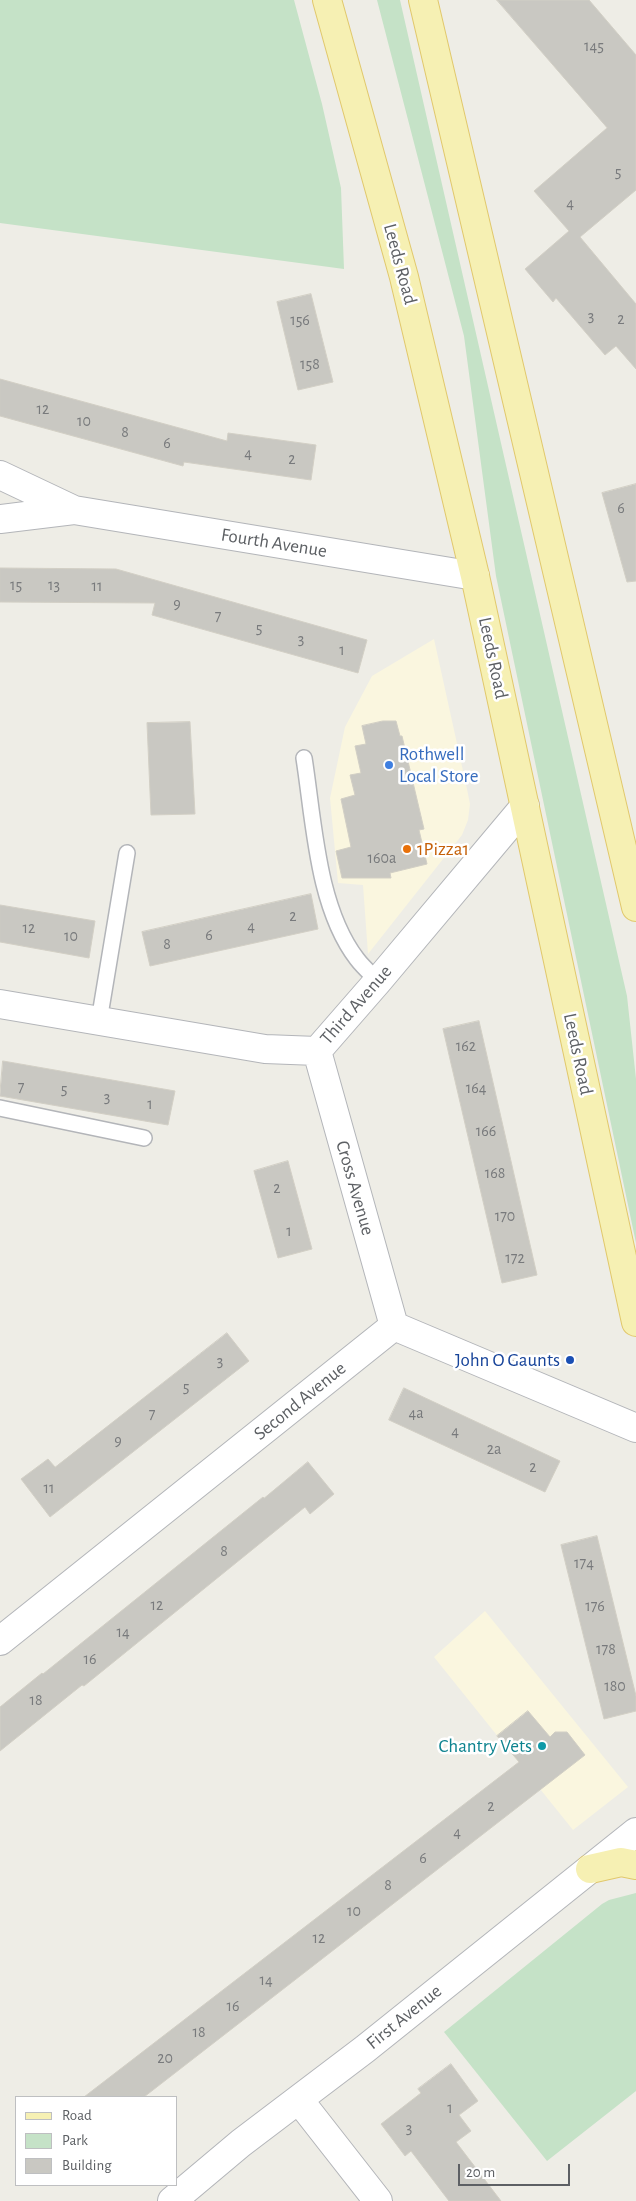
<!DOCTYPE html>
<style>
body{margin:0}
#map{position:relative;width:636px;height:2201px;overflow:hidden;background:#eeede6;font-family:"Alegreya Sans",sans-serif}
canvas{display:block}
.legend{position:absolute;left:15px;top:2096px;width:162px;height:90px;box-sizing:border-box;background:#fff;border:1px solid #bebfc1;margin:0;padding:6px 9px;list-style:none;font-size:15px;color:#5d6064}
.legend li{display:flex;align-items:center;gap:10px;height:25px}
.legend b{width:25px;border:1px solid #bebfc1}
.scale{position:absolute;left:458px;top:2164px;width:112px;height:22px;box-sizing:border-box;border:2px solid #5d6064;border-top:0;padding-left:6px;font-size:15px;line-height:18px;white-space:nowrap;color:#5d6064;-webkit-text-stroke:4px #fff;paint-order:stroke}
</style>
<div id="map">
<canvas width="636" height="2201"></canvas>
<ul class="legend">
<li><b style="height:6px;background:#f6f0b3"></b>Road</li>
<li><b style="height:14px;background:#c5e2c7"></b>Park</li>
<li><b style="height:14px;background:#c9c8c2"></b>Building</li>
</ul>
<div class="scale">20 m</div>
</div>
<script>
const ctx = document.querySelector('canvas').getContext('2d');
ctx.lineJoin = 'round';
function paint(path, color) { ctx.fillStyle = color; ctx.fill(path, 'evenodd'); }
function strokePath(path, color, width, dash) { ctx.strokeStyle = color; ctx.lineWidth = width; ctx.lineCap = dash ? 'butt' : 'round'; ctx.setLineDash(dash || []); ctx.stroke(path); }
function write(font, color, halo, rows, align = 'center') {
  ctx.font = font + ' "Alegreya Sans",sans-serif'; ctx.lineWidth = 5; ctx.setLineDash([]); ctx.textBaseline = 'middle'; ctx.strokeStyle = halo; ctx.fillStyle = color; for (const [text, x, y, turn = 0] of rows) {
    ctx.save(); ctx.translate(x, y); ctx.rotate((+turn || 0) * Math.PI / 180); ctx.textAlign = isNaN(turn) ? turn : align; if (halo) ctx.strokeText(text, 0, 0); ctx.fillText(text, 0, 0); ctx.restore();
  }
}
paint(new Path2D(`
 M 434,639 L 467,789 L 470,804 L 468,820 L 462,835 L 368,954 L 363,885 L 338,883 L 330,798 L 345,727 L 372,676 Z
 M 485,1611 L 628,1787 L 573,1830 L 434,1657 Z`), '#faf6df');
paint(new Path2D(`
 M 0,0 L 294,0 L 322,104 L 341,188 L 344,269 L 0,223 Z
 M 377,0 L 400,0 L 627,996 L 636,1079 L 636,1243 L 496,576 L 464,336 Z
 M 636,1893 L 636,2091 L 547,2161 L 444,2032 L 602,1904 L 609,1900 Z`), '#c5e2c7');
const building = new Path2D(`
 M 497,0 L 589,0 L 636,55 L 636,190 L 580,237 L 636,304 L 636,369 L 616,346 L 605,355 L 556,298 L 553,302 L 525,269 L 569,231 L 534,191 L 607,128 Z
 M 311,294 L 333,382 L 298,390 L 277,302 Z
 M 0,379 L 227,441 L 228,433 L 316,445 L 311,480 L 184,462 L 183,466 L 0,416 Z
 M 636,484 L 636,581 L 627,582 L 602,493 Z
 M 0,568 L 116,569 L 367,640 L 358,673 L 152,615 L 155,603 L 0,602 Z
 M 383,721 L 396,721 L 400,736 L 402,736 L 424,829 L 419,830 L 427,864 L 390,873 L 391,878 L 342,878 L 336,851 L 351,847 L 341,799 L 355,795 L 350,775 L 361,773 L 355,746 L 366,744 L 362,726 Z
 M 190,722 L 195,814 L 151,815 L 147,723 Z
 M 311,894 L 318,929 L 150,966 L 142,932 Z
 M 0,905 L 95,921 L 89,958 L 0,942 Z
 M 479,1021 L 537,1275 L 502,1283 L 443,1029 Z
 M 3,1061 L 175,1091 L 168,1125 L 0,1096 Z
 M 288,1161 L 312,1249 L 278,1258 L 254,1171 Z
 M 227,1333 L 249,1361 L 50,1517 L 21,1479 L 48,1459 L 55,1467 Z
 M 404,1388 L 560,1461 L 545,1492 L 389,1420 Z
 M 308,1462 L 334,1494 L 310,1514 L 305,1507 L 84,1686 L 82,1685 L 0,1751 L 0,1707 L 42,1673 L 43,1674 L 263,1497 L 264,1498 Z
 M 597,1536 L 636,1696 L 636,1711 L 604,1719 L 561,1545 Z
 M 528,1711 L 550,1737 L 555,1732 L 567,1732 L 585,1755 L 144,2097 L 84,2097 L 519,1762 L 497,1736 Z
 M 451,2064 L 478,2101 L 459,2115 L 471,2131 L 456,2142 L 501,2201 L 449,2201 L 411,2151 L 405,2156 L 381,2124 L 421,2093 L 418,2089 Z`);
paint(building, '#c9c8c2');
strokePath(building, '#d2cfc5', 1);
const service = new Path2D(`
 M 304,758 C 314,821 317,907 357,959 C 363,967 371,974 378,981
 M 99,1021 L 127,853
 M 0,1108 L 144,1138`);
const minor = new Path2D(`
 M 0,475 L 74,510 L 0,519
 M 74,510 L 475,576
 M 0,1004 L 265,1049 L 317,1051 L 378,981 L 525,806
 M 317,1051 L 394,1326
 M 0,1641 L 394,1326 L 636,1428
 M 299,2100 L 378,2201
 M 172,2201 L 241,2143 L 365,2049 L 636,1832`);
const primary = new Path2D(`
 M 327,0 L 404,277 L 475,576 L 636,1322
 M 423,0 L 636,907
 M 590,1869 L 621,1862 L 636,1865`);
strokePath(service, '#b3b5b9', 18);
strokePath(minor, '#b3b5b9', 30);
strokePath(primary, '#e1c86c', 30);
strokePath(service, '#fff', 15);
strokePath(minor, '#fff', 28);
strokePath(primary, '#f6f0b3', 28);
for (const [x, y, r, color] of [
 [389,765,5,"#3f7fe0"],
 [407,849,5,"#e8710a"],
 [570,1360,5,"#1a4fb4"],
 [542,1746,5,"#0f9aa8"]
]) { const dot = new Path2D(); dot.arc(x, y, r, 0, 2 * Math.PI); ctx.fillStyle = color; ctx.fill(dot); strokePath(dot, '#fff', 2); }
write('16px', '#787a7c', null, [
 ["145",594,46],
 ["5",618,172],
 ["4",570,203],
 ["3",591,316],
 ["2",621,319],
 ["156",300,320],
 ["158",310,364],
 ["12",43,409],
 ["10",84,421],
 ["8",125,432],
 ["6",167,443],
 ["4",248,453],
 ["2",292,459],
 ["6",621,508],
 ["15",16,585],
 ["13",54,585],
 ["11",97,586],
 ["9",177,604],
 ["7",218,616],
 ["5",259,628],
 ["3",301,639],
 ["1",342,650],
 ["160a",382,858],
 ["2",293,916],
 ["4",251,926],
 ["12",29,928],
 ["6",209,935],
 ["10",71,936],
 ["8",167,944],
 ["162",466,1046],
 ["7",21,1087],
 ["164",476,1088],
 ["5",64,1089],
 ["3",107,1097],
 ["1",150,1104],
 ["166",486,1131],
 ["168",495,1173],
 ["2",277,1188],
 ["170",505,1216],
 ["1",289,1231],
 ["172",515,1258],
 ["3",220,1361],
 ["5",186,1387],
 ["4a",416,1413],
 ["7",152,1414],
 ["4",455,1431],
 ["9",118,1441],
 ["2a",494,1449],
 ["2",533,1467],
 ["11",49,1488],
 ["8",224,1551],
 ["174",584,1563],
 ["12",157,1605],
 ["176",595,1606],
 ["14",123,1632],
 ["178",606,1649],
 ["16",90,1659],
 ["180",615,1686],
 ["18",36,1700],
 ["2",491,1806],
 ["4",457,1832],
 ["6",423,1858],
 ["8",388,1885],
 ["10",354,1911],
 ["12",319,1938],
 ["14",266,1980],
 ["16",233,2006],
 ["18",199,2032],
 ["20",165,2058],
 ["1",450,2108],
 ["3",409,2128]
]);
write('19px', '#5d6064', '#fff', [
 ["Leeds Road",400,264,75],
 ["Fourth Avenue",274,543,9],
 ["Leeds Road",493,658,78],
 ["Third Avenue",356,1005,-49],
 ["Leeds Road",578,1054,78],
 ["Cross Avenue",355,1188,74],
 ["Second Avenue",300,1401,-39],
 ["First Avenue",404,2017,-39]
]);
write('19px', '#366cbe', '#fff', [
 ["Rothwell",399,754],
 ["Local Store",399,776]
], 'left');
write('19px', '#c56008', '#fff', [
 ["1Pizza1",417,849]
], 'left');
write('19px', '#164399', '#fff', [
 ["John O Gaunts",560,1360]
], 'right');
write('19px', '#0d838f', '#fff', [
 ["Chantry Vets",532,1746]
], 'right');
</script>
